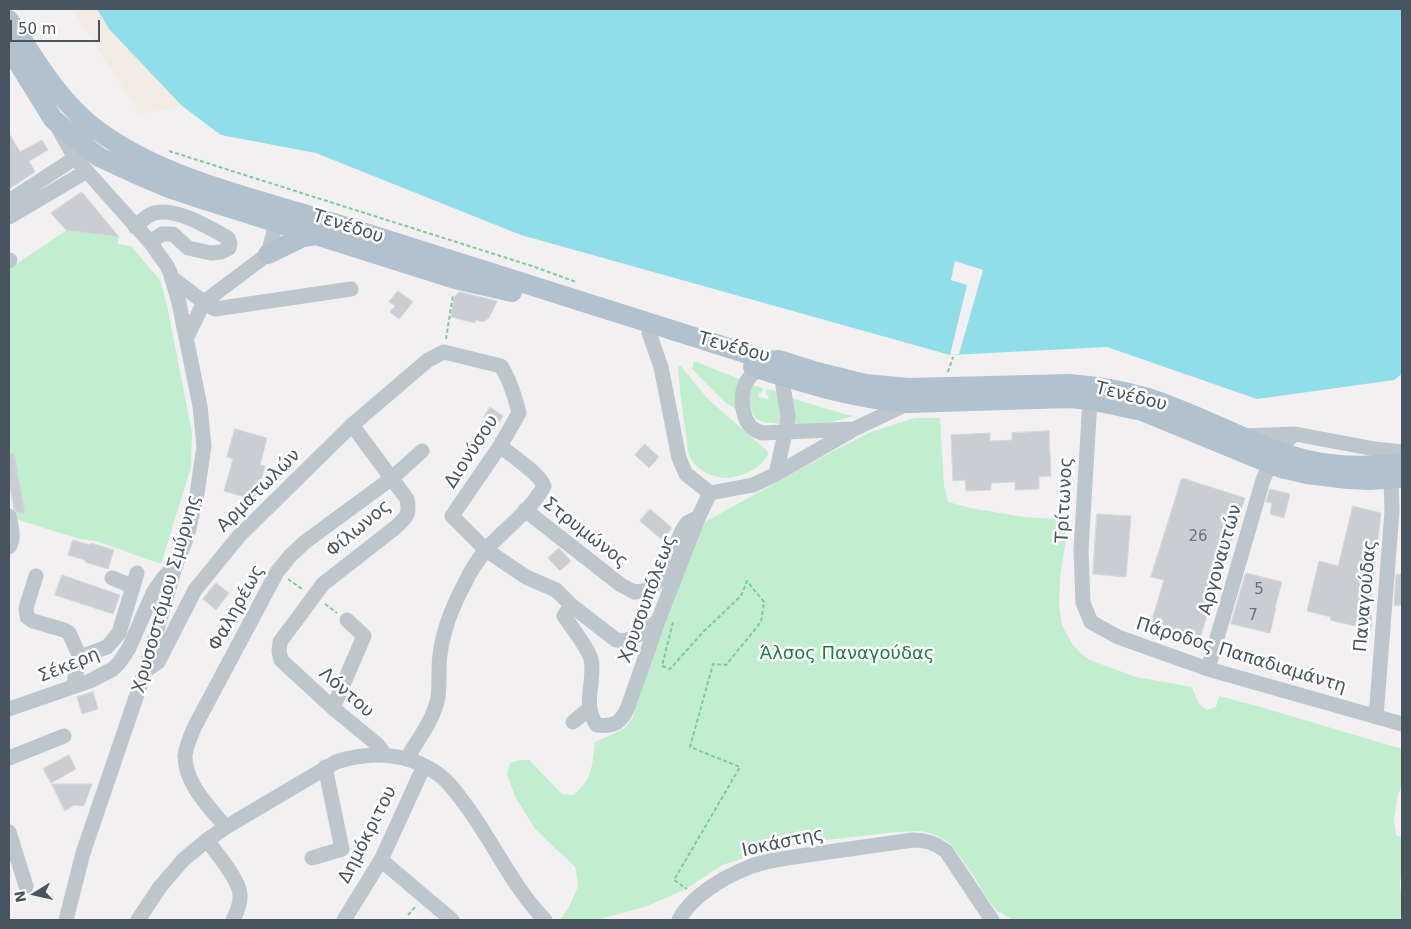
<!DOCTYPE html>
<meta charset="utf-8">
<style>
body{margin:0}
#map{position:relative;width:1411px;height:929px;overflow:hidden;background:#f3f0f1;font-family:"DejaVu Sans",sans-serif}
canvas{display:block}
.frame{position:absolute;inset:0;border:10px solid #49555e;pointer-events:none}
.north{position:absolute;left:10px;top:869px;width:50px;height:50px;-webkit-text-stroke:4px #fff;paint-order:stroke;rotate:260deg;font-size:14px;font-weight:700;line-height:20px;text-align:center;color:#49555e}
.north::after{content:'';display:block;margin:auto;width:18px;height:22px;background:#49555e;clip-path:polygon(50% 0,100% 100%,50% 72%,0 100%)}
.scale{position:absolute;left:10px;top:20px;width:90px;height:22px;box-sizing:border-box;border:2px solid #49555e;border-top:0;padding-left:6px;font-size:15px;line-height:18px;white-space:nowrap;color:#49555e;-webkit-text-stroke:4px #fff;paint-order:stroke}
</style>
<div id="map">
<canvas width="1411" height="929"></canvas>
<div class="frame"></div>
<div class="north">N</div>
<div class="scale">50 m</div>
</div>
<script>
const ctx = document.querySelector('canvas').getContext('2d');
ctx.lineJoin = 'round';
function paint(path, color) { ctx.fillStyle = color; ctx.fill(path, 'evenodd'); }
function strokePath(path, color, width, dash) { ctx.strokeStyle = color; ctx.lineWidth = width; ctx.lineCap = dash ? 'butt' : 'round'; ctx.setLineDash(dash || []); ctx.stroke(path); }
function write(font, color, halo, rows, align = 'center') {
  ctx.font = font + ' "DejaVu Sans",sans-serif'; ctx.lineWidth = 5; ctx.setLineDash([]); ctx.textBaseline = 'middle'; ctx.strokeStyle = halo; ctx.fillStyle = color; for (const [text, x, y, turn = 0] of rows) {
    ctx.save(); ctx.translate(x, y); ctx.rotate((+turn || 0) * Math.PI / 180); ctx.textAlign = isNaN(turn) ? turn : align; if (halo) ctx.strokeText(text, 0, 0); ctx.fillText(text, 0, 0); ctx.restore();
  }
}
paint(new Path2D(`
 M 67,230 L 119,237 L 118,244 L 131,246 L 160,280 L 167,305 L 192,433 L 191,467 L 161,564 L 96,541 L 80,539 L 15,519 L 9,485 L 9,269 Z
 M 694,361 L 742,380 L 737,410 L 725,402 L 692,369 Z
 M 680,365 L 708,399 L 767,451 L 768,455 C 760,468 748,474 733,477 C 719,481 696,471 690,457 C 687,450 687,442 686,434 C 682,412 680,390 678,368 Z
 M 753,385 L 763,388 L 762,392 L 759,393 L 758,397 L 768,399 L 769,397 L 766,393 L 767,389 L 778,392 L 781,424 L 763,422 L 756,419 C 749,407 747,397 753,385 Z
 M 791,398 L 841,413 L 854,416 L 828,423 L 790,429 Z
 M 915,418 L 940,418 L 944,485 L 948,502 L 970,508 L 1024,517 L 1056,519 L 1067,526 L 1065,545 L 1060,579 L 1059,604 L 1062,625 L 1071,642 L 1079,652 L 1090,660 L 1136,677 L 1192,687 L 1199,704 L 1207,710 L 1216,707 L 1219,696 L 1257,706 L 1402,749 L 1402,786 L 1398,794 L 1394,819 L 1396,835 L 1402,838 L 1402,874 C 1398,883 1401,890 1402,899 C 1404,905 1402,914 1402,920 L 1014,920 L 997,911 L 985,895 L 976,879 L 951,844 L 936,835 L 921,831 L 896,832 L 801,843 L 754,855 L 722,865 L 686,889 L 645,907 L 596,920 L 560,920 L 569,907 L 577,889 L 578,883 L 575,867 L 535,829 L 516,798 L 507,775 L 510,763 L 520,760 L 529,760 L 562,794 L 573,795 C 593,780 592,765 595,742 L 624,729 L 633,717 L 649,666 L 701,524 L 837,449 L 871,432 Z`), '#c1eecf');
paint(new Path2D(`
 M 72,9 L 97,9 L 109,29 L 182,106 L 140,114 Z`), '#f3ece2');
paint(new Path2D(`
 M 97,9 L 1402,9 L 1402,374 L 1394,380 L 1257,399 L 1107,347 L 950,355 L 521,235 L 316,153 L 221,135 L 182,106 L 109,29 Z`), '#8fdeea');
paint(new Path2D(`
 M 955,261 L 983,270 L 959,354 L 950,355 L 967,285 L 951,280 Z`), '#f3f0f1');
const building = new Path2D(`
 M 9,133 L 20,152 L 42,140 L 48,150 L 29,161 L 35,172 L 9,189 Z
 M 82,192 L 119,237 L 66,230 L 51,213 Z
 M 398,291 L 413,302 L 399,319 L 390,312 L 395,306 L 389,302 Z
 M 460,292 L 497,301 L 489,318 L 483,322 L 476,320 L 475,323 L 451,317 L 454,297 Z
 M 490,407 L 503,416 L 497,426 L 484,417 Z
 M 235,429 L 267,438 L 260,465 L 265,466 L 256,500 L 224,491 L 233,459 L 227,457 Z
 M 1049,431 L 1051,476 L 1039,477 L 1039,489 L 1015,490 L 1015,482 L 991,483 L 991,490 L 966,491 L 965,480 L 953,481 L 951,435 L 990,433 L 990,441 L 1012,440 L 1012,433 Z
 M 645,444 L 659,457 L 649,468 L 635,455 Z
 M 14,453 L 25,514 L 17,512 L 14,509 L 9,479 L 9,454 Z
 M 1182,478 L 1245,498 L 1197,647 L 1171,639 L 1172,637 L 1149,630 L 1164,580 L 1151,577 Z
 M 1270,489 L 1290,494 L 1284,518 L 1270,514 L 1272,503 L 1266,502 Z
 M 1353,506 L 1381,513 L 1372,588 L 1371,630 L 1330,620 L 1331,617 L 1307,611 L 1319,561 L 1338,566 Z
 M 650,509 L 672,528 L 662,540 L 640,521 Z
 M 1097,514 L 1131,516 L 1126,577 L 1093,574 Z
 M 73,540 L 90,545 L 91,543 L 114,550 L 108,569 L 85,562 L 85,560 L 68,555 Z
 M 559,548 L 571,561 L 560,571 L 548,558 Z
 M 1246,573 L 1282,582 L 1275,607 L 1276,608 L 1270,633 L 1231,624 Z
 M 1402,574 L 1402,605 L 1394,606 L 1396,575 Z
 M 62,575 L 120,595 L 113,614 L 55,595 Z
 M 216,583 L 229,593 L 216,610 L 203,599 Z
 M 93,692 L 98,709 L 82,714 L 77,697 Z
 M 69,755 L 76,769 L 51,783 L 43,769 Z
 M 52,784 L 92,784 L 84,806 L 74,805 L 65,811 Z`);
paint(building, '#caced3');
strokePath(building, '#d5d7dc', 1);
strokePath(new Path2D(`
 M 169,151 L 532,266 L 576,282
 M 446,339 L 453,295
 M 948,372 L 953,357
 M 288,579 L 302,589
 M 325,604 L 337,613
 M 673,622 L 662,666 L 670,669 L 704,631 L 741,596 L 747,581 L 764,602 L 761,622 L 726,665 L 713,664 L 690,747 L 740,767 L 674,880 L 687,889
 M 408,915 L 416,906`), '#79cc9d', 2, [4, 2.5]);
strokePath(new Path2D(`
 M 56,124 L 75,158 L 150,242 L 167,266 L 170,272 L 179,303 L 200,406 L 204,446 L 197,494 L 187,537 L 176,564 L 145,671 L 83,853 L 66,920
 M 9,201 L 75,158
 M 9,217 L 87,171
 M 135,227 C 141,222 148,214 155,213 C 176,207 210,228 228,238 L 230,243 L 229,248 L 221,252 L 211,253 L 188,248 L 173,234 L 162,234 L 150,242
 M 9,261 L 10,260
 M 172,278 L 209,306 L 215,309 L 351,289
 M 649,333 L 661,367 L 679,458 L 686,474 L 710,493
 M 187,337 L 204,302 L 268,254 L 279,213
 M 765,365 C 758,369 751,374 747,381 C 739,394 741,421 755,430 C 757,431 760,432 762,433 L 854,429 L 909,403
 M 1090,400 L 1081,550 L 1083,603 L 1091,622 L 1118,637 L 1208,669 L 1402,724
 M 352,425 L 407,499 C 410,515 407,516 396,527 L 323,584 L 280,642 L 279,651 L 281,660 L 333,708 L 378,745 L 385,755
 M 1243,436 L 1295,434 L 1375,449 L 1402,452
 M 776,474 L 787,424 L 788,416 L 780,368
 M 710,493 L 753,485 L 776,474 L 851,431
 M 525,510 L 621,585 L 634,592 L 644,591 L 652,587 L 661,578 L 682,531 L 687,523 L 697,518
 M 9,516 C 11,526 15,538 9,547
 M 36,576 L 26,608 L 27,617 L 33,621 L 64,630 L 69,633 L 80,657 L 73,687
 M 112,578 L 132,586
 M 571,605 L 564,616 C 571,626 588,648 591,659 C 596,681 581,705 597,725 C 614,727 621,723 628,707 L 658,621 L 698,518 L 710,493
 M 80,657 L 107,647 L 119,633 L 137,573
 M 1208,669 L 1263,480 L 1276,450 L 1295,434
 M 145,671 L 158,662 L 195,590 L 239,536 L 352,425 L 428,360 L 444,352 L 501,366 C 510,380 515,397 519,413 L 500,446 L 452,516 L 486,550 L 526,577 L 556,590 L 571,605 L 616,640 L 625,641 L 640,634 L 658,621
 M 333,708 L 364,636 L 347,620
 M 9,709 L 90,681 L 113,669 L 119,663 L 129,648 L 153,593 L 164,577 L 172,569
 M 1376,717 L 1392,511 L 1391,479
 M 573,722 L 589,709
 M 9,758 L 64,736
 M 407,758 C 418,740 435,717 438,697 C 440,683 438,669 440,655 C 443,630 453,605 465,583 C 470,572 477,561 485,551 C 504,529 530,512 544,486 C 540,474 511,455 500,446
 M 226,827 C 209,807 185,784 185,756 C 186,746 191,735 195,726 L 277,572 L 290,556 L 305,542 L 392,478 L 422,451
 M 9,832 L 26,886
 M 207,840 C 216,853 239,879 240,894 C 241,903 237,912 233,920
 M 312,858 L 342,849 L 325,767
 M 381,860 L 452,920
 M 138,920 L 160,887 L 183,860 L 207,840 L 226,827 L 336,762 C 370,751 408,752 438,774 C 451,783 460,798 470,811 C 494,845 516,891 545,920
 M 344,920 L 381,860 L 424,766
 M 679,920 C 690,897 724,877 747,868 C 766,860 788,858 807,855 C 843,850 878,845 913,840 C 926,840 935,843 946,851 L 992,920`), '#bdc6cd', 15);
strokePath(new Path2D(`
 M 9,20 C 34,58 59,102 97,130 C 166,181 259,199 340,225 C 483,270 626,316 770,361 L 779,360 L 817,372 L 865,384 L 909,388 L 1069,384 C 1095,386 1122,390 1148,398 C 1202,415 1252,446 1307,460 C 1338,467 1371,467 1402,463
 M 9,48 L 53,119 L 91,151 L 99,157 L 136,174 L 169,188 L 202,199 L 455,279 L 512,292
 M 268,254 L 303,237 L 317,235
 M 753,367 C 804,383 855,399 909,403 L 1069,398 L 1090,400 L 1142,411 L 1281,468 L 1307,474 L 1348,479 L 1369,480 L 1402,478`), '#b1c2ce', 20);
write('15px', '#69737b', null, [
 ["26",1198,537],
 ["5",1259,590],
 ["7",1253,616]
]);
write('18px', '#49555e', '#fff', [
 ["Τενέδου",348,227,18],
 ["Τενέδου",734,348,15],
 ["Τενέδου",1131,397,14],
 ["Διονύσου",472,452,-57],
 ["Αρματωλών",259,491,-45],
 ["Τρίτωνος",1065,500,-87],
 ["Φίλωνος",359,529,-40],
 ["Στρυμώνος",585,533,38],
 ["Αργοναυτών",1221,560,-74],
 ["Χρυσοστόμου Σμύρνης",167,594,-74],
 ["Παναγούδας",1366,596,-85],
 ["Χρυσουπόλεως",648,599,-70],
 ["Φαληρέως",237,608,-61],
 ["Πάροδος Παπαδιαμάντη",1241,656,17],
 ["Σέκερη",69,666,-22],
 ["Λόντου",346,693,41],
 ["Δημόκριτου",368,835,-63],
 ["Ιοκάστης",783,843,-12]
]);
write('18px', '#1a7e45', '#fff', [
 ["Άλσος Παναγούδας",847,654]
]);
</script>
